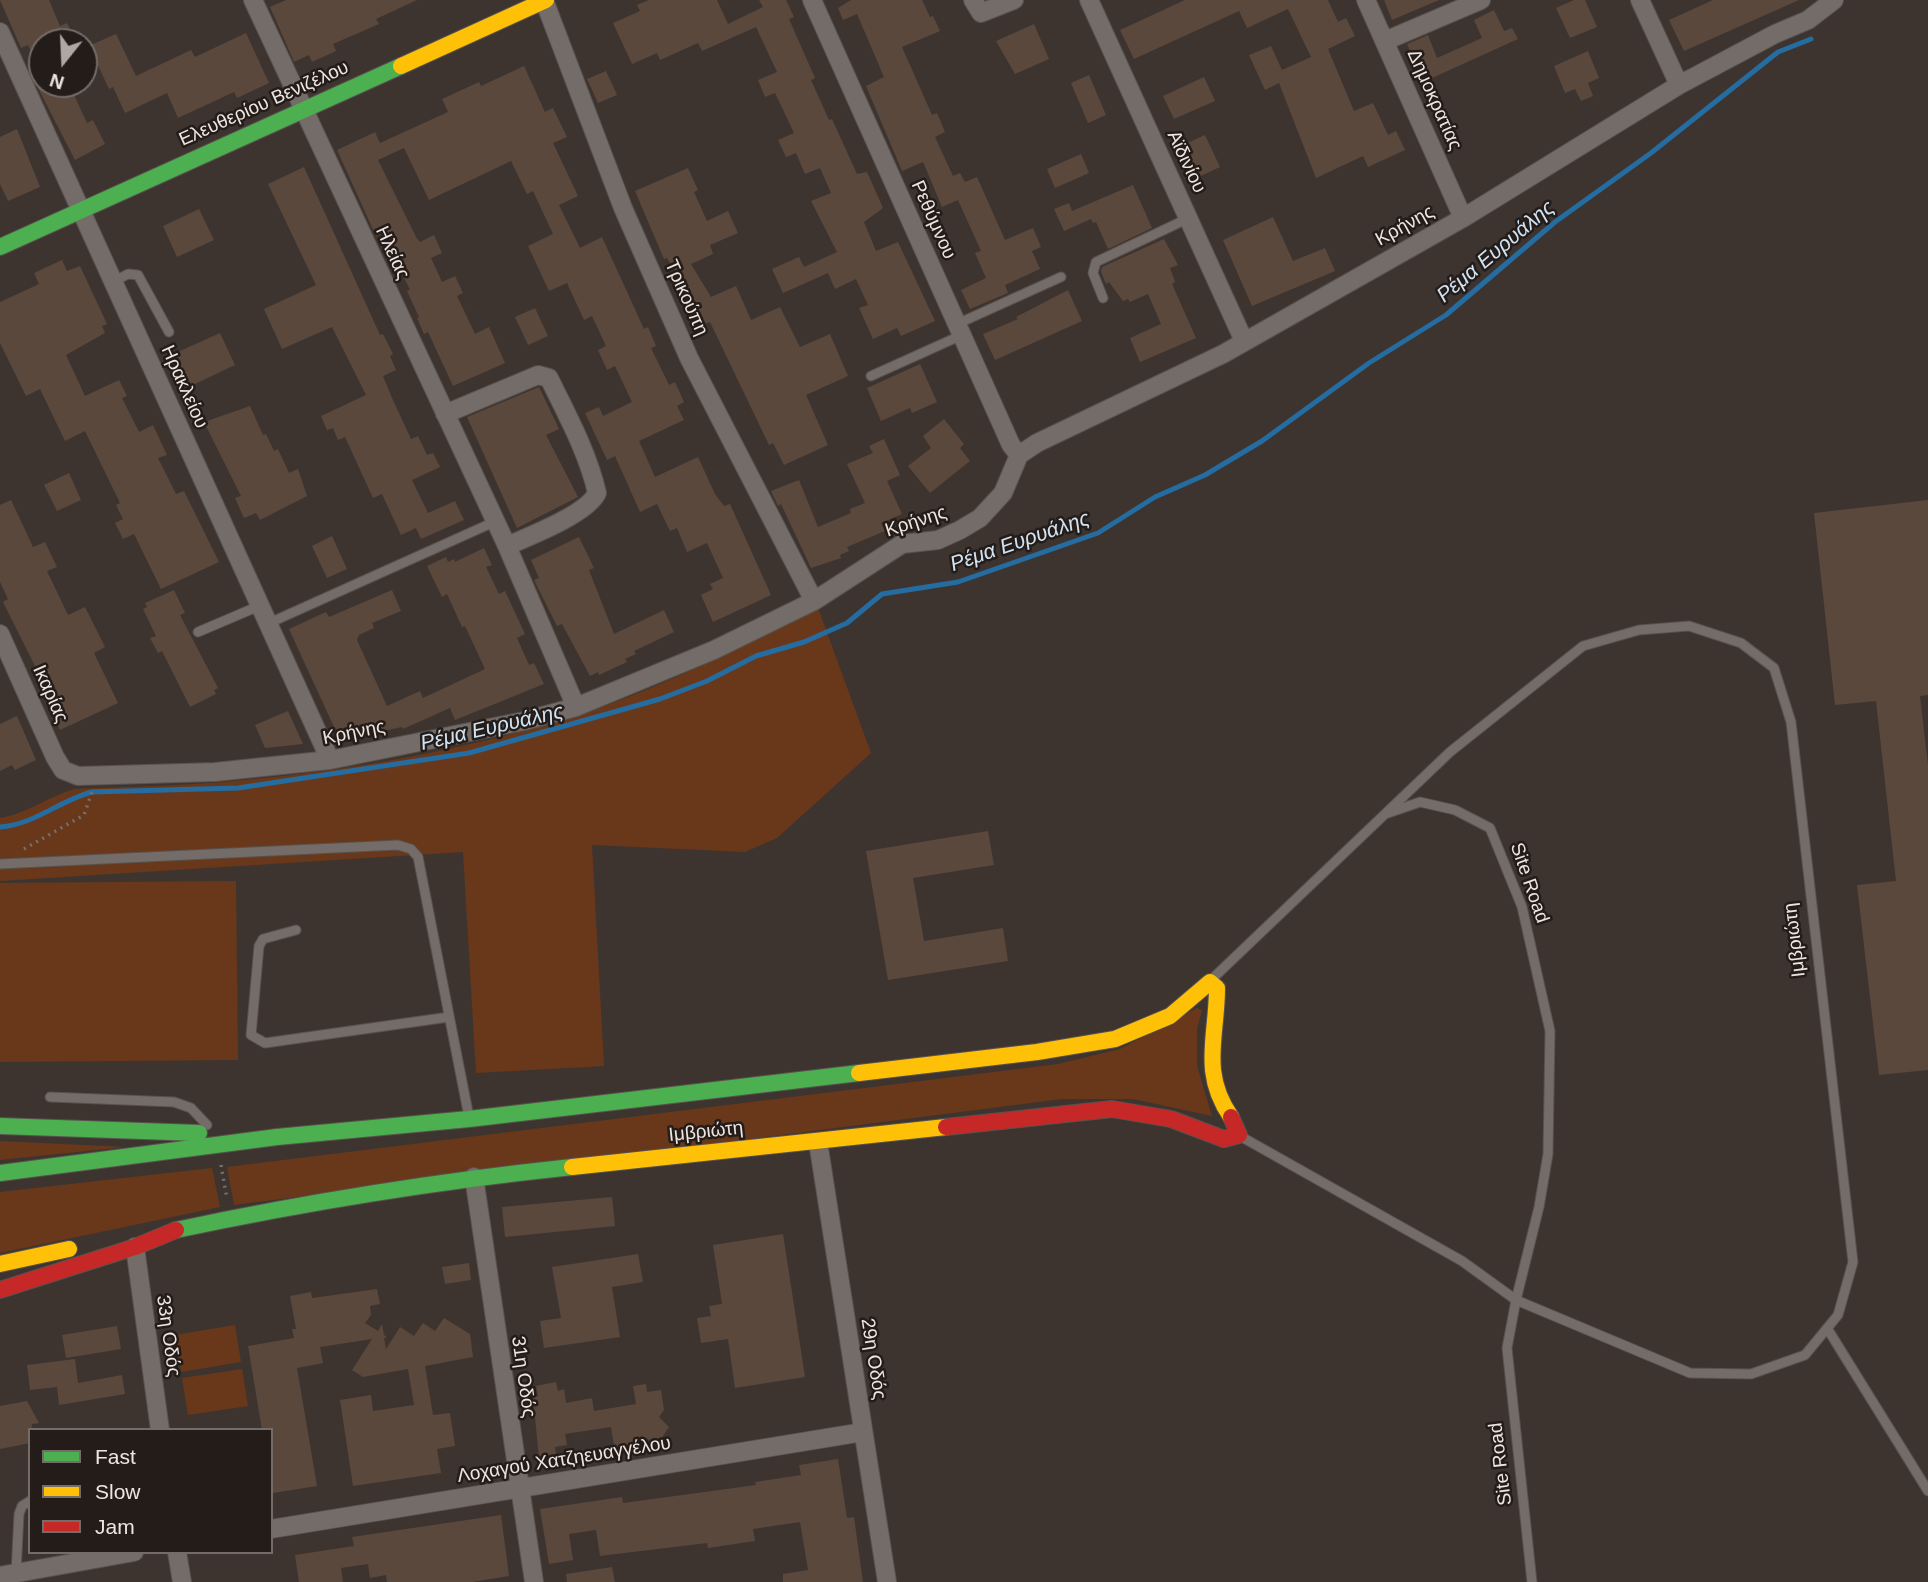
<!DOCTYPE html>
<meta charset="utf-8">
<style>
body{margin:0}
#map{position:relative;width:1928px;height:1582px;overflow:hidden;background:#3d3430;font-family:Arial,sans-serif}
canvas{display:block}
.legend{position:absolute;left:28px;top:1428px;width:245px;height:126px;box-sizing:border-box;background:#231c19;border:2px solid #756c69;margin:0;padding:9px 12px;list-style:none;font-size:21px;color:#efe5e0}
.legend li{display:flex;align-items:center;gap:14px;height:35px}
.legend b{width:35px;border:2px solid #756c69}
.north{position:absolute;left:28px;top:28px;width:70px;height:70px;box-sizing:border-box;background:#231c19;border:2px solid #756c69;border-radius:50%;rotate:198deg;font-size:19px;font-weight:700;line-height:28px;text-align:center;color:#efe5e0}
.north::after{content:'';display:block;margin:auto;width:24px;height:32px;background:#b1a7a2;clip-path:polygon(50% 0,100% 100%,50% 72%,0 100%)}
</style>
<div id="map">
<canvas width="1928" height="1582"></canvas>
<ul class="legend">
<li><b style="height:9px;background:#4caf50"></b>Fast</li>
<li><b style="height:9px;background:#ffc107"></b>Slow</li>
<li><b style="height:9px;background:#c62828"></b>Jam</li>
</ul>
<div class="north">N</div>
</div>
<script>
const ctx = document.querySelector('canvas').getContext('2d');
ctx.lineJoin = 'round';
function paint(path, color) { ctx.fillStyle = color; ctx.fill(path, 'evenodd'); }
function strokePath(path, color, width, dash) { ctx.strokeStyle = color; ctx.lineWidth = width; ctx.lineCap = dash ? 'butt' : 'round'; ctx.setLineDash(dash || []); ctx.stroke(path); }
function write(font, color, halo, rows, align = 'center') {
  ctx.font = font + ' Arial,sans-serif'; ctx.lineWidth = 5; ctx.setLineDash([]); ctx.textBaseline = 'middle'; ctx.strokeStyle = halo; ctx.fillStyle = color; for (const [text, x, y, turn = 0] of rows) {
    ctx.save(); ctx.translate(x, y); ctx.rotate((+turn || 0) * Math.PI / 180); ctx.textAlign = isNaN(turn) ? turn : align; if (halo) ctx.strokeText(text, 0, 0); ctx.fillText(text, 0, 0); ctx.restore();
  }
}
paint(new Path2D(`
 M 818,608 L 871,753 L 777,838 L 745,852 L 592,845 L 604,1066 L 476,1073 L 463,852 L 0,881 L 0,818 C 28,813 48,797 74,789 C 131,786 188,786 244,780 C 352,770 462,750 566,719 C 654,692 736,649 818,608 Z
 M 236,881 L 238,1060 L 0,1062 L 0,883 Z
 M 1197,1008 L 1202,1010 L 1197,1029 L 1197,1066 L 1212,1116 L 1133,1099 L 1062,1099 L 234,1205 L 227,1167 L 1058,1064 L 1120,1049 Z
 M 0,1141 L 125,1147 L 0,1160 Z
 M 212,1168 L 220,1207 L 0,1253 L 0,1192 Z
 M 235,1325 L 241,1362 L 181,1372 L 175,1335 Z
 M 242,1369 L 248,1406 L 188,1415 L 182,1378 Z`), '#69381a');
strokePath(new Path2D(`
 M 0,827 C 34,825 60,800 92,792 L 238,788 L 469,753 L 660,699 L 707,681 L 756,656 L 804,642 L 847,623 L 882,594 L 958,582 L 1098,533 L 1155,497 L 1205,475 L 1262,441 L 1369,363 L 1446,315 L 1555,222 L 1651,153 L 1778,52 L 1811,39`), '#256ca0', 5);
paint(new Path2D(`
 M 0,0 L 49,0 L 60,26 L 67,23 L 76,42 L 42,42 L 42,75 L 28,45 L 21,48 Z
 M 286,0 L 417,0 L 376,19 L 379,24 L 333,44 L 336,51 L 312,62 L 309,55 L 294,62 L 285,41 L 270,7 Z
 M 649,0 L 717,0 L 728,24 L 763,7 L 759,0 L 786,0 L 794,17 L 789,19 L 815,78 L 811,80 L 829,120 L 832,119 L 857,174 L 867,172 L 883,208 L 864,222 L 876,251 L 898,242 L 935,321 L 901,336 L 897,328 L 873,339 L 859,308 L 868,305 L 856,279 L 835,289 L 828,273 L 783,293 L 772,269 L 799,257 L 804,267 L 837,252 L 811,201 L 831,193 L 820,168 L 805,174 L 796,153 L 786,157 L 778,140 L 794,133 L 775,93 L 765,97 L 758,80 L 777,72 L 756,27 L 702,51 L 698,43 L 660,60 L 657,53 L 632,64 L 613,23 L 640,11 L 637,5 Z
 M 851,0 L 922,0 L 930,17 L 933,16 L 940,31 L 902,47 L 932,115 L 937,113 L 945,132 L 935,137 L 953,176 L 960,173 L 965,182 L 977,177 L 1005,240 L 1033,228 L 1041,247 L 1032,251 L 1040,269 L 1005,285 L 1008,293 L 970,309 L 961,290 L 986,278 L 975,253 L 981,251 L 958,200 L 942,207 L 923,162 L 902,171 L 866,86 L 884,77 L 857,14 L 843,20 L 838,8 Z
 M 1185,0 L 1328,0 L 1338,22 L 1346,18 L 1355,36 L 1328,49 L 1354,111 L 1373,103 L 1388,135 L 1396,131 L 1405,150 L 1368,167 L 1363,156 L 1316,178 L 1279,83 L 1265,90 L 1249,55 L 1271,46 L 1282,70 L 1311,57 L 1288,9 L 1247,28 L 1239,11 L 1134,59 L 1120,30 Z
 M 1384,0 L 1439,0 L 1392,20 Z
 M 1574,0 L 1585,0 L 1597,27 L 1570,38 L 1556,8 Z
 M 1713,0 L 1799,0 L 1684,51 L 1669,20 Z
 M 1494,10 L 1504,31 L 1512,28 L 1518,39 L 1432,78 L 1429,72 L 1421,76 L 1407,44 L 1428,35 L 1437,58 L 1482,38 L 1474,20 Z
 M 1034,24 L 1049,59 L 1015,74 L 996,41 Z
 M 246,33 L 269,83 L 237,98 L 234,92 L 178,118 L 167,93 L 125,113 L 113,87 L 109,89 L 96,61 L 92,63 L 84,48 L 116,34 L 136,76 L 191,50 L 195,57 Z
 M 1588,51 L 1599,78 L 1588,83 L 1593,96 L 1581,101 L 1575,89 L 1565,93 L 1554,66 Z
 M 524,66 L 545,112 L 553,108 L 567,137 L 553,143 L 578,196 L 559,205 L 580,248 L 602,237 L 644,329 L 648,327 L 656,346 L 651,348 L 669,385 L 675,382 L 684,402 L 677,406 L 684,420 L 639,441 L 655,477 L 698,457 L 715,494 L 724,506 L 730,504 L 771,595 L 713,622 L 701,595 L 713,589 L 710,584 L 723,578 L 707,543 L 687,552 L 677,528 L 670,531 L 657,504 L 640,512 L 615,456 L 607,460 L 585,413 L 599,407 L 603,416 L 632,402 L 615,366 L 607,370 L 598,350 L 606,346 L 592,316 L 584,320 L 567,283 L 549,291 L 528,246 L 553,234 L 533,191 L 527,194 L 511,161 L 429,200 L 404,148 L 378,160 L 416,237 L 420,242 L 434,235 L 442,253 L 431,258 L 442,282 L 455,276 L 463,293 L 457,296 L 475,334 L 489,327 L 505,363 L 453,386 L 428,332 L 424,334 L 417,318 L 419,317 L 407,291 L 410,290 L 397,263 L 400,262 L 386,232 L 376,236 L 337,150 L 375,132 L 380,143 L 448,112 L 442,99 L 479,82 L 481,86 Z
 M 606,71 L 617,95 L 598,103 L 587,79 Z
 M 1089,75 L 1106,115 L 1088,123 L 1071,83 Z
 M 1204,77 L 1215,101 L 1174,119 L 1163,96 Z
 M 46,84 L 69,84 L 87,123 L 93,120 L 105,144 L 75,160 L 38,88 Z
 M 17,129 L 40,187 L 8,201 L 0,184 L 0,137 Z
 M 1205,135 L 1220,167 L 1194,179 L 1179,147 Z
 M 1081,154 L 1089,173 L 1055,188 L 1047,169 Z
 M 304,167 L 380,335 L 383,334 L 393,354 L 390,356 L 396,370 L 383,376 L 392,398 L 411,439 L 418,436 L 427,455 L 433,453 L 440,467 L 412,480 L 428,513 L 455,501 L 464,520 L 421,539 L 416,528 L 401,535 L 382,494 L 373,498 L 345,437 L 338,440 L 333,428 L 327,430 L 321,416 L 366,395 L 332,327 L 282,349 L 264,309 L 316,285 L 268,184 Z
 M 688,168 L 698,190 L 694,192 L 707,221 L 728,211 L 738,233 L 710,245 L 713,254 L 691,264 L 711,297 L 736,286 L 751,320 L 780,307 L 800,347 L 830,334 L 848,376 L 806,395 L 828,445 L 784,465 L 773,443 L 769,445 L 710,322 L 704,324 L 694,302 L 667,258 L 664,259 L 635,191 Z
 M 1133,185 L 1152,228 L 1108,249 L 1096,222 L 1093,223 L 1091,219 L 1064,231 L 1054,209 L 1069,203 L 1072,211 Z
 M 199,209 L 214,240 L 177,257 L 163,226 Z
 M 1273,217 L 1293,261 L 1325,248 L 1335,271 L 1252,306 L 1223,240 Z
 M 1164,239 L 1178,265 L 1170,268 L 1175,282 L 1172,284 L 1196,338 L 1140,362 L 1130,338 L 1161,324 L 1148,294 L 1130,302 L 1128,299 L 1123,301 L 1109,282 L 1106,284 L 1101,272 L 1102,267 Z
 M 62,260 L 67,271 L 80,266 L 107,324 L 102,326 L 105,333 L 66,355 L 85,396 L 119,380 L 127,396 L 122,398 L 139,432 L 153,425 L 167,455 L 158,458 L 176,494 L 184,491 L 219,562 L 161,589 L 134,534 L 123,539 L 115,523 L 123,519 L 116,505 L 120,503 L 85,431 L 65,441 L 40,389 L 26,396 L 0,343 L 0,302 L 39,284 L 34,273 Z
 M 1068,290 L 1082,321 L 995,360 L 983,334 L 1018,319 L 1016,317 Z
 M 535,308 L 548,336 L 528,345 L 515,317 Z
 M 220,333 L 235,365 L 184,389 L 169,356 Z
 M 920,364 L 937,402 L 912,413 L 910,408 L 881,421 L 867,388 Z
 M 539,387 L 559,429 L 546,435 L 578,497 L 517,528 L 467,417 Z
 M 250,406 L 263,435 L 266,434 L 274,451 L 278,449 L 289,473 L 298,469 L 307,496 L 260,520 L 256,513 L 244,518 L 235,498 L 241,496 L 204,422 Z
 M 944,419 L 964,444 L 960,448 L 970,461 L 930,493 L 908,466 L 931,448 L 923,436 Z
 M 884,439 L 900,475 L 887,481 L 902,514 L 881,523 L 885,531 L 847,547 L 849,551 L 840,555 L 841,558 L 811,568 L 781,504 L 778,506 L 771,491 L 799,480 L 818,527 L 851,513 L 850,509 L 865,503 L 847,464 L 873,453 L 869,446 Z
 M 69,473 L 81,500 L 57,511 L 44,485 Z
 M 11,500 L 33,547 L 45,542 L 57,567 L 47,571 L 68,615 L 85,607 L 105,647 L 94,653 L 118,703 L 60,730 L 43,695 L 48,692 L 3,602 L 8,599 L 0,582 L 0,505 Z
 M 1928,500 L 1928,695 L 1920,696 L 1928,765 L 1928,1070 L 1879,1075 L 1857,885 L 1896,881 L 1876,701 L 1835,705 L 1814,513 Z
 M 332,536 L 347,569 L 327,578 L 312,546 Z
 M 579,537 L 594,568 L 589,570 L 614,634 L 664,610 L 674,632 L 634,651 L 636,654 L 625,659 L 627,662 L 599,675 L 598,672 L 590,676 L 562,624 L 557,626 L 534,580 L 539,578 L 531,560 Z
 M 484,548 L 492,565 L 486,567 L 499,594 L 505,591 L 525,634 L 517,638 L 529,665 L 534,663 L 544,684 L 455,720 L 450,708 L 403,729 L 402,727 L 340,740 L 289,629 L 326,612 L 329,617 L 392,590 L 401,611 L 372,623 L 374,628 L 359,635 L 357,640 L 387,706 L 420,691 L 423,698 L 485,669 L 465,626 L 462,627 L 447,594 L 442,597 L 427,566 L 446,557 L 448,562 L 454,559 L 455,562 Z
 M 174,590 L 185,613 L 180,615 L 218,688 L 214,690 L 216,694 L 190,707 L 162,651 L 158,653 L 150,638 L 156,636 L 143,609 L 147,607 L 145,603 Z
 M 288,711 L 303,744 L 265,748 L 255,725 Z
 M 17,716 L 36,760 L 15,770 L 12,765 L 0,771 L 0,724 Z
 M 988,831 L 994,865 L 913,878 L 924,941 L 1003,928 L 1008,961 L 888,980 L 866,851 Z
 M 612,1197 L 615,1226 L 505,1237 L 502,1207 Z
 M 783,1234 L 805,1377 L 735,1388 L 728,1339 L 701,1343 L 697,1318 L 711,1316 L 709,1306 L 722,1304 L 713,1245 Z
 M 638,1254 L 643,1282 L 612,1287 L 620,1337 L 544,1348 L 540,1321 L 561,1318 L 552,1267 Z
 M 469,1263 L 471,1280 L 445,1284 L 442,1267 Z
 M 377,1289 L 380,1304 L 370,1306 L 371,1315 L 365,1323 L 378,1331 L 382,1324 L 384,1335 L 387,1337 L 384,1338 L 386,1349 L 400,1327 L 414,1336 L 423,1323 L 435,1331 L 444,1318 L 470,1334 L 473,1357 L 425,1366 L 433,1415 L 450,1413 L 455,1446 L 437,1449 L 441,1473 L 353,1486 L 340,1400 L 371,1395 L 373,1411 L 414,1405 L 408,1369 L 363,1377 L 352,1370 L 372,1339 L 320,1347 L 323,1363 L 297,1368 L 317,1486 L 273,1493 L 271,1430 L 262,1430 L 248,1346 L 294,1338 L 292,1329 L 296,1329 L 290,1296 L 311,1292 L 312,1298 Z
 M 117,1326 L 121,1349 L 66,1358 L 62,1335 Z
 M 75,1359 L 78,1383 L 122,1375 L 125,1394 L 59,1405 L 57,1387 L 30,1390 L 27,1365 Z
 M 556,1382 L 558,1391 L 564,1389 L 566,1403 L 592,1398 L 594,1411 L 636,1404 L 633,1386 L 646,1384 L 647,1392 L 661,1390 L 664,1410 L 659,1417 L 669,1427 L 657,1445 L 646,1438 L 637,1448 L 615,1452 L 611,1427 L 565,1434 L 567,1445 L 555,1447 L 556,1455 L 539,1458 L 533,1397 L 538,1396 L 536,1386 Z
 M 27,1401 L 39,1423 L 32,1424 L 30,1443 L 0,1449 L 0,1406 Z
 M 838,1459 L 847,1518 L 854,1517 L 863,1582 L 783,1582 L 783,1574 L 808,1570 L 800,1522 L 753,1529 L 755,1541 L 708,1548 L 707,1543 L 600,1556 L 596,1530 L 569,1534 L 573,1560 L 549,1564 L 540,1509 L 622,1497 L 623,1503 L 756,1485 L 755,1482 L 801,1475 L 799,1465 Z
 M 501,1515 L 509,1576 L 472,1582 L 387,1582 L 386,1575 L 370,1578 L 368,1564 L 341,1568 L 343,1582 L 299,1582 L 295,1555 L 354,1546 L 352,1537 Z
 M 612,1567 L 615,1582 L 567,1582 L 566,1574 Z`), '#5a483d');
const lane = new Path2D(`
 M 113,282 L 128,274 L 138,275 L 169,332
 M 1103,298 L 1093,273 L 1096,262 L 1189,218
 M 957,324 L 1061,277
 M 871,376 L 962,335
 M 267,624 L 494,522
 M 198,632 L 259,606
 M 1388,813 L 1420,802 L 1455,810 L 1490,828 L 1522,907 L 1550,1031 L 1548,1154 L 1539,1207 L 1516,1300 L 1507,1348 L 1532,1582
 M 0,864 L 398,845 L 411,849 L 418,857 L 469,1117
 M 296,930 L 263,939 L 259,946 L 251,1035 L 265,1043 L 449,1017
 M 1211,980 L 1450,752 L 1583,646 L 1639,630 L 1689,626 L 1741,643 L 1774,668 L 1791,722 L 1853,1262 L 1838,1315 L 1805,1355 L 1751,1374 L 1690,1373 L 1516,1300 L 1462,1261 L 1240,1136
 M 50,1097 L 174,1102 L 191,1108 L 207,1125
 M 1827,1328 L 1928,1491
 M 16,1573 L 19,1514 L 22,1506 L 30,1501`);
const street = new Path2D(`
 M 253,0 L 507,546 L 576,707
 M 544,0 L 623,208 L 689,358 L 814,601
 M 812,0 L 1011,445 L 1019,455
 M 973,0 L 981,13 L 1014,0
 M 1089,0 L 1244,341
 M 1366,0 L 1463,218
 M 1640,0 L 1679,85
 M 0,32 L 330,760
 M 1385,41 L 1481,0
 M 445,414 L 538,375 L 549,378 C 567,415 588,453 597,493 C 587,514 530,536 507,546
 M 0,634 L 55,757 L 63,770 L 78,776 L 215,772 L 330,760 L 524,721 L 576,707 L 714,650 L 814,601 L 902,544 L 938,540 L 960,530 L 980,518 L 1003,493 L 1019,455 L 1037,443 L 1223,354 L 1463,218 L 1679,85 L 1775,34 L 1808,20 L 1834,0
 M 818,1142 L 887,1582
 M 474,1177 L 534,1582
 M 135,1247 L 160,1430
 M 271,1529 L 863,1432
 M 177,1552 L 182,1582
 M 0,1576 L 134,1552`);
const fast = new Path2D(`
 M 0,247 L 401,66
 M 0,1126 L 199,1133
 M 277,1137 L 469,1119 L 859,1073
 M 0,1173 L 277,1137
 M 176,1230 C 307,1202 439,1181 572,1167`);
const slow = new Path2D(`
 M 401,66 L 546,0
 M 859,1073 L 1037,1052 L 1115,1039 L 1170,1016 L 1210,982 L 1217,988 C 1217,1037 1200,1072 1231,1117
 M 572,1167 L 946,1127
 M 0,1264 L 69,1249`);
const jam = new Path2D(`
 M 946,1127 L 1112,1109 L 1171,1119 L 1224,1139 L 1239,1135 L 1231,1117
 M 0,1290 L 135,1247 L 176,1230`);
strokePath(lane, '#58514d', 11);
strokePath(street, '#58514d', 20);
strokePath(fast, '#58514d', 18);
strokePath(slow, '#58514d', 18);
strokePath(jam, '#58514d', 18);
strokePath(new Path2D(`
 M 24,849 L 84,815 L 92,792
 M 221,1165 L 227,1199`), '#75706c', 3.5, [2, 5]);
strokePath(lane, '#736c68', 9);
strokePath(street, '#736c68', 18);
strokePath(fast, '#4caf50', 16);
strokePath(slow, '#ffc107', 16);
strokePath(jam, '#c62828', 16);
write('19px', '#efe5e0', '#231c19', [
 ["Δημοκρατίας",1434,100,66],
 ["Ελευθερίου Βενιζέλου",264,104,-24],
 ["Αϊδινίου",1186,162,65],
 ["Ρεθύμνου",933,220,66],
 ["Κρήνης",1405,226,-29],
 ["Ηλείας",392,253,65],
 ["Τρικούπη",686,298,66],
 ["Ηρακλείου",184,387,66],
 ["Κρήνης",916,522,-18],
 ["Ικαρίας",50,694,66],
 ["Κρήνης",354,733,-11],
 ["Site Road",1529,883,71],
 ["Ιμβριώτη",1795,940,-97],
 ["Ιμβριώτη",706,1132,-6],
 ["33η Οδός",168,1336,82],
 ["29η Οδός",873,1359,81],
 ["31η Οδός",523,1377,82],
 ["Λοχαγού Χατζηευαγγέλου",564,1460,-9],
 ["Site Road",1501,1464,-97]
]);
write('italic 21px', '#d1e3f3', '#231c19', [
 ["Ρέμα Ευρυάλης",1496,252,-40],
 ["Ρέμα Ευρυάλης",1020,542,-19],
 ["Ρέμα Ευρυάλης",492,728,-13]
]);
</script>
